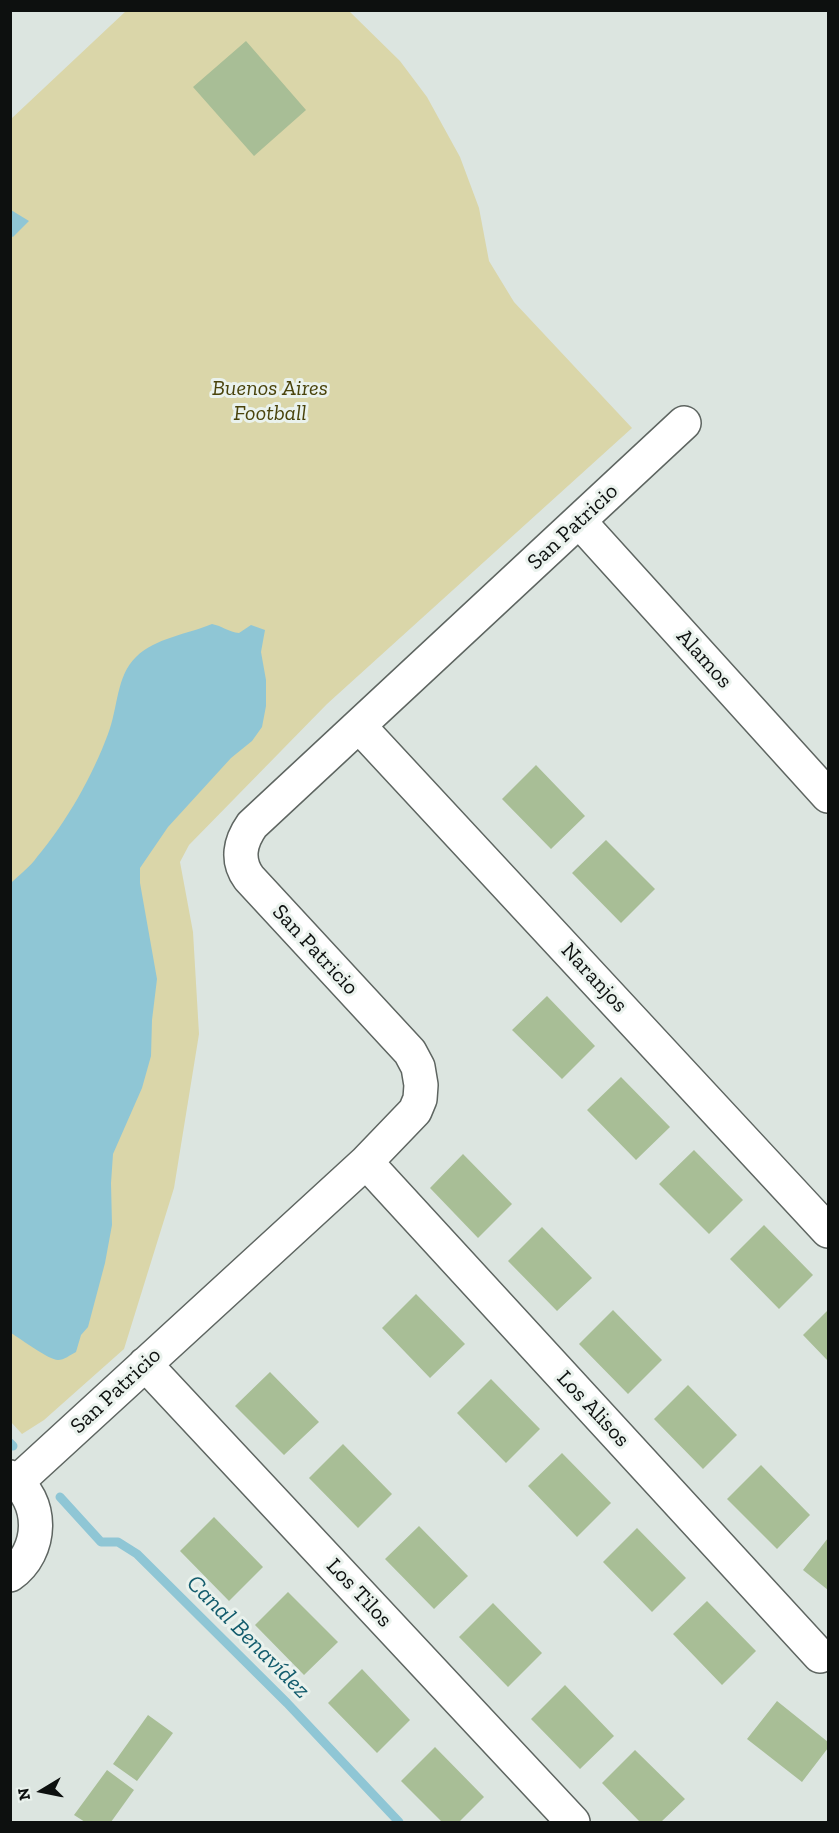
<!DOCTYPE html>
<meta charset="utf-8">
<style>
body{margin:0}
#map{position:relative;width:839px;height:1833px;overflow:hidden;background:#dce5e0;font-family:"Zilla Slab",serif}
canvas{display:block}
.frame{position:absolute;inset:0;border:12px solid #0d100f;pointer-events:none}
.north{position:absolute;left:12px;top:1761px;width:60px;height:60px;-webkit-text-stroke:4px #eaf2ed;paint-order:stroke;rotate:260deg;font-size:16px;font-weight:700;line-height:24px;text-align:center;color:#0d100f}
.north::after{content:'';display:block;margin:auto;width:21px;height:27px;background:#0d100f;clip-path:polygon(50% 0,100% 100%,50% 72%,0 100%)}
</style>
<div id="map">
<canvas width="839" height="1833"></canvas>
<div class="frame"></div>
<div class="north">N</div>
</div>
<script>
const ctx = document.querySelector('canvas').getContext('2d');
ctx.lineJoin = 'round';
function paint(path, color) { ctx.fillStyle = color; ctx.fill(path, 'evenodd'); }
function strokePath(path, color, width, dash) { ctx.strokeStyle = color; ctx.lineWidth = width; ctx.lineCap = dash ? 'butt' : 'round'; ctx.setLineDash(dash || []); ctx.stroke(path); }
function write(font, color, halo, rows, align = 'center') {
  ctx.font = font + ' "Zilla Slab",serif'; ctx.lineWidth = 6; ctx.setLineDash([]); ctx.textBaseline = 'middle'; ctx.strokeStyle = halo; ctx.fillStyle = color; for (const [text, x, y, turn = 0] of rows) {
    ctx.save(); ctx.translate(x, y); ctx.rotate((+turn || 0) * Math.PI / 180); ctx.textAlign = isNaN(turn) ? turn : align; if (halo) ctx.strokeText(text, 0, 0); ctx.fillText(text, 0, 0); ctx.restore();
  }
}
paint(new Path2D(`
 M 126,11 L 349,11 L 400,61 L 427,97 L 460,157 L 479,208 L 489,261 L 514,302 L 632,428 L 327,704 L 189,845 L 180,862 L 193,932 L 199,1034 L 174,1188 L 124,1349 L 44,1420 L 22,1434 L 11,1422 L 11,119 Z`), '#dad6a9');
paint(new Path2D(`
 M 11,210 L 29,221 L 13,237 L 11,236 Z
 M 212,624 C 222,626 229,632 239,633 L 251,625 L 265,630 L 261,652 L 266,680 L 266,706 L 262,727 L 252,741 L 231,758 L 168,827 L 140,868 L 140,883 L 157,979 L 152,1020 L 151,1056 L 142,1088 L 113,1154 L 111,1183 L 112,1225 L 105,1263 L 88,1327 L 81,1335 L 76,1352 C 70,1355 64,1360 58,1360 C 49,1360 21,1339 11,1333 L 11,883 C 19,875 30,867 37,857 C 67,821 92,777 108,734 C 118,709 116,676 136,657 C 155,638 188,634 212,624 Z`), '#8fc6d5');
strokePath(new Path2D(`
 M 10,1443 L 13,1446
 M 60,1497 L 101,1542 L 118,1542 L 137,1554 L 287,1703 L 399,1822`), '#8fc6d5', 9);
paint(new Path2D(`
 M 246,41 L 306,110 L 254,156 L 193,87 Z
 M 536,765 L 585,816 L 551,849 L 502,799 Z
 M 606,840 L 655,889 L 621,923 L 572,873 Z
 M 547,996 L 595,1046 L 562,1079 L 512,1030 Z
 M 621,1077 L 670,1127 L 636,1160 L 587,1110 Z
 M 694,1150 L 743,1200 L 709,1234 L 659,1184 Z
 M 463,1154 L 512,1204 L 478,1238 L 430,1188 Z
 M 764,1225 L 813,1275 L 779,1309 L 730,1259 Z
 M 542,1227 L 592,1278 L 557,1311 L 508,1261 Z
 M 416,1294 L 465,1344 L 430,1378 L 382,1328 Z
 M 613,1310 L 662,1360 L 628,1394 L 579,1344 Z
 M 828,1310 L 828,1361 L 803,1335 Z
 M 270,1372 L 319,1422 L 284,1455 L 235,1406 Z
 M 491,1379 L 540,1429 L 506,1463 L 457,1413 Z
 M 688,1385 L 737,1435 L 703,1469 L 654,1419 Z
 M 343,1444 L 392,1494 L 358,1528 L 309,1478 Z
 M 562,1453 L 611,1503 L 577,1537 L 528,1486 Z
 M 761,1465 L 810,1515 L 777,1549 L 727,1499 Z
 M 214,1517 L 263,1567 L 229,1601 L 180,1551 Z
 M 419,1526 L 468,1576 L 434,1609 L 385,1559 Z
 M 637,1528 L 686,1578 L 652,1612 L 603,1562 Z
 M 828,1538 L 828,1590 L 803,1570 Z
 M 288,1592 L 338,1642 L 304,1675 L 255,1625 Z
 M 707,1601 L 756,1651 L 722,1685 L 673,1634 Z
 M 493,1603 L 542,1653 L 508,1687 L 459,1637 Z
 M 362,1669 L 410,1720 L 377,1753 L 328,1703 Z
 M 565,1685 L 614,1736 L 580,1769 L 531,1719 Z
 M 777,1701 L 828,1742 L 828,1748 L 802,1782 L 747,1739 Z
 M 148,1715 L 173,1733 L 137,1781 L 113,1764 Z
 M 435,1747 L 484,1797 L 459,1822 L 442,1822 L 401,1781 Z
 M 635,1750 L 685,1799 L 661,1822 L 640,1822 L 602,1783 Z
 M 107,1770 L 134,1790 L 111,1822 L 85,1822 L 74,1815 Z`), '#a8be96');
const street = new Path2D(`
 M 579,521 L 828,796
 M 359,726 L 828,1231
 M 366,1162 L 820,1656
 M 145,1364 L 573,1822
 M 10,1477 C 45,1500 43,1552 10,1575
 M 17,1482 L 366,1162 L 415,1111 L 420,1099 L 421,1085 L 418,1067 L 410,1052 L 249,878 C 236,860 240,842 252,825 L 684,423`);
strokePath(street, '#5e6561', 36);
strokePath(street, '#fff', 33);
write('italic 22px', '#49430b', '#eaf2ed', [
 ["Buenos Aires",270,389],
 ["Football",270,414]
]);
write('22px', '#0d100f', '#eaf2ed', [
 ["San Patricio",573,527,-43],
 ["Alamos",704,659,48],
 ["San Patricio",315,950,47],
 ["Naranjos",594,978,47],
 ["San Patricio",116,1391,-43],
 ["Los Alisos",593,1409,47],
 ["Los Tilos",359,1593,47]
]);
write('italic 24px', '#135c6d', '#eaf2ed', [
 ["Canal Benavídez",248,1637,45]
]);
</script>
